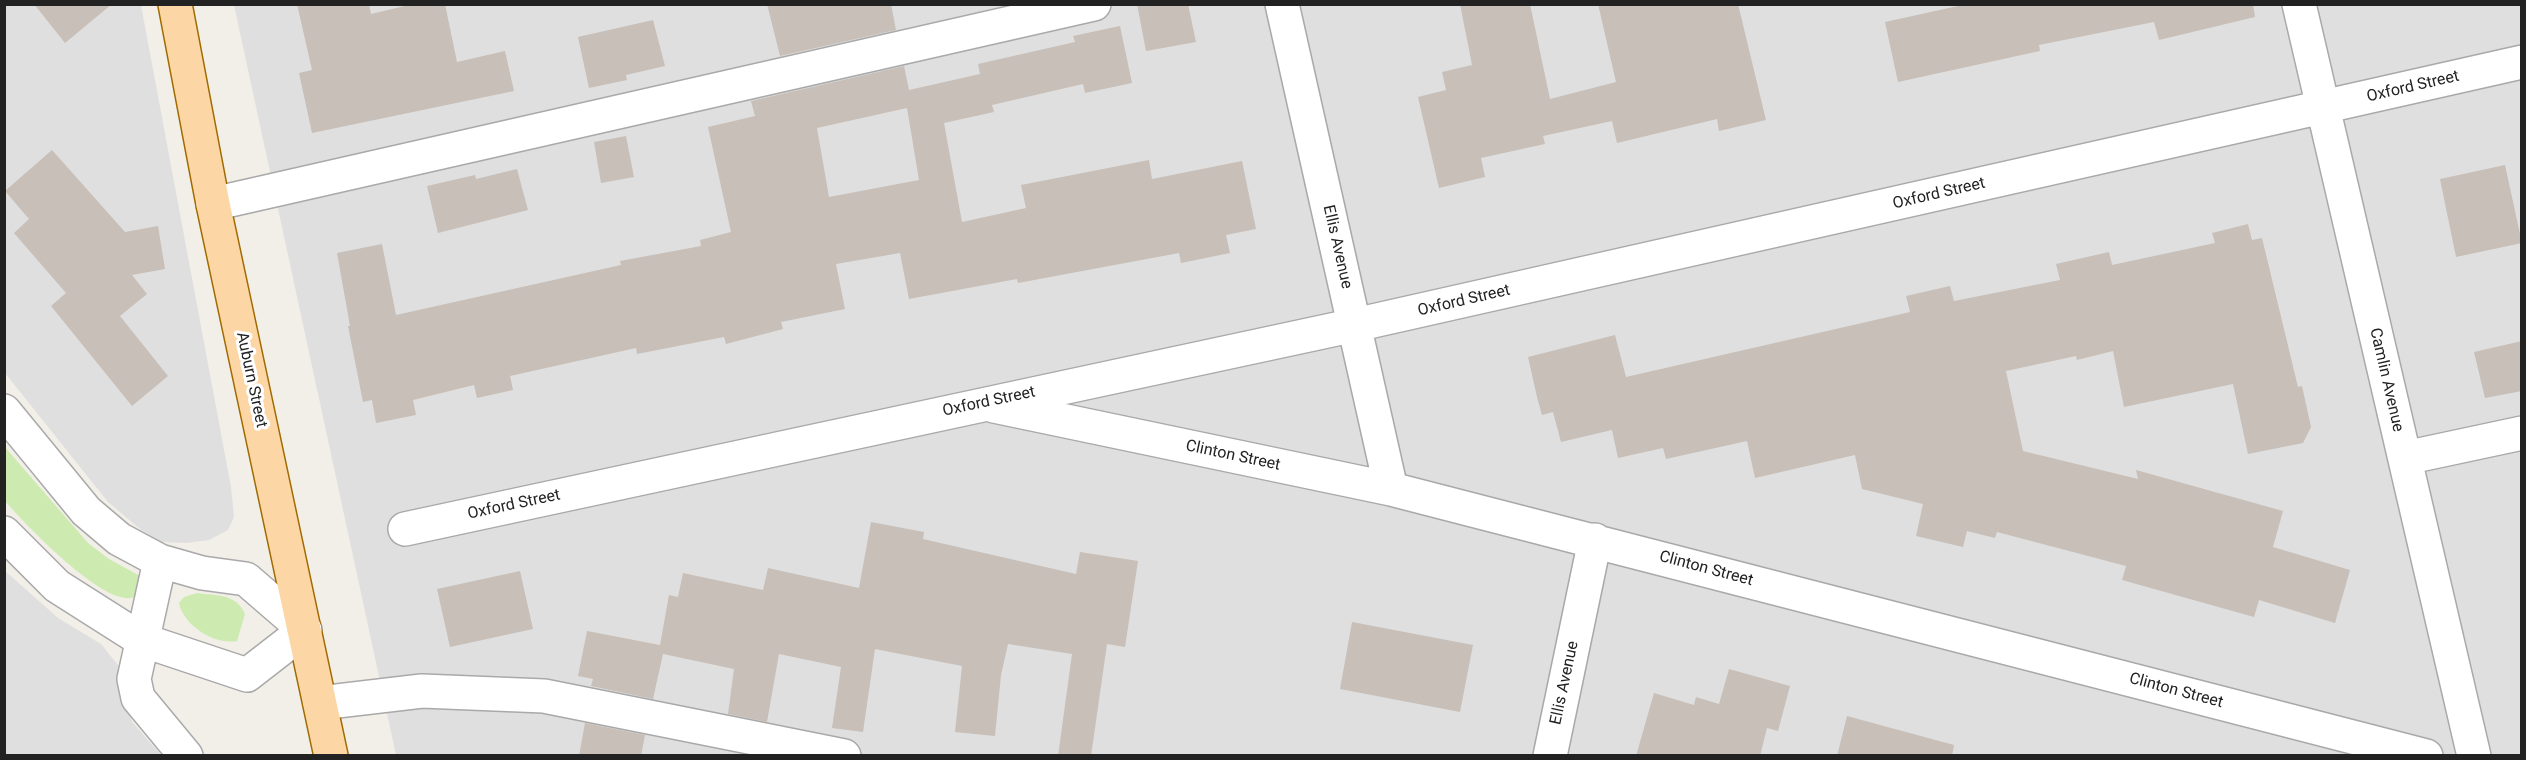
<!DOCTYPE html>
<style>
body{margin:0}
#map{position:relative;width:2526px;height:760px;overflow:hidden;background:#f2efe9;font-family:Roboto,sans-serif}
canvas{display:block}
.frame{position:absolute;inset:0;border:6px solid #222;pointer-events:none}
</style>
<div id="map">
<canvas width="2526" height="760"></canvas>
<div class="frame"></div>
</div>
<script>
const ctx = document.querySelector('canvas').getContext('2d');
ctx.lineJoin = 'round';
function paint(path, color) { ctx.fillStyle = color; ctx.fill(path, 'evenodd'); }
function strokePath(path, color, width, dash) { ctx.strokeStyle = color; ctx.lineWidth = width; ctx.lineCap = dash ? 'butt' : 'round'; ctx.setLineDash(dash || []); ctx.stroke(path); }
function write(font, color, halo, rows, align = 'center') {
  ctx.font = font + ' Roboto,sans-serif'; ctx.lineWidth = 6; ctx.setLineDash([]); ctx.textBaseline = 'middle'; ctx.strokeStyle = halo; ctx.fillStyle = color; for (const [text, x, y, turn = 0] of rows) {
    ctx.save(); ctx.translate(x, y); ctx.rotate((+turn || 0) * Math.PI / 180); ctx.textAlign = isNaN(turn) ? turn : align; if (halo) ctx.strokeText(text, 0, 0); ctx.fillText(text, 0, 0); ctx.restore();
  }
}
paint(new Path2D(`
 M 4,5 L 141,5 L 231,487 L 234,517 L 228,530 L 209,540 L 186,543 L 161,542 L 140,529 L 108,502 L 5,373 Z
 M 234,5 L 2521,5 L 2521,755 L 396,755 Z
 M 4,570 L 58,618 L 101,644 L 118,665 L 120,694 L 133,723 L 161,755 L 5,755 Z`), '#e0dfdf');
paint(new Path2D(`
 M 4,446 L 88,543 L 109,559 L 140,576 L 139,594 C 138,595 132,598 131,598 C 100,603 24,523 5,501 Z
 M 197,593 C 217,596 236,593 245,614 L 237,641 C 214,645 184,626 179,603 L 184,597 Z`), '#cdebb0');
paint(new Path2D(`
 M 34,4 L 112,4 L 65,43 Z
 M 297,4 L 369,4 L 371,14 L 413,4 L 445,4 L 457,62 L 505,51 L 514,91 L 312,133 L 299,73 L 312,70 Z
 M 767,4 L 891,4 L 896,30 L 780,56 Z
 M 1137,4 L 1188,4 L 1196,42 L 1146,51 Z
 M 1460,4 L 1530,4 L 1550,99 L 1616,82 L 1598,4 L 1738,4 L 1766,120 L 1719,131 L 1717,119 L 1617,143 L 1612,121 L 1543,136 L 1545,144 L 1481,158 L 1485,177 L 1439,188 L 1418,97 L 1446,90 L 1442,72 L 1472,65 Z
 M 1967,4 L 2253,4 L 2255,17 L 2159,40 L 2154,22 L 2039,45 L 2040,51 L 1898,82 L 1885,22 Z
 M 653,20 L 665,66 L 626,75 L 627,80 L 589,88 L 578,37 Z
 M 1120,26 L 1132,83 L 1085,93 L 1083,84 L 992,105 L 994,112 L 944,123 L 962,222 L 1026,208 L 1021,185 L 1149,160 L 1152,179 L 1242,161 L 1256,229 L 1226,235 L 1230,253 L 1181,263 L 1179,253 L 1018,283 L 1017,279 L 909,299 L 900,253 L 836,264 L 845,309 L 781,322 L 783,329 L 726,344 L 724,337 L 637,354 L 636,348 L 510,376 L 513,390 L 477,398 L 474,385 L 413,400 L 416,415 L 376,423 L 372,400 L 363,402 L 348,326 L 350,326 L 337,253 L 382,244 L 396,315 L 621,265 L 620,261 L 701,246 L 700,240 L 731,232 L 708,127 L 755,116 L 751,101 L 904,66 L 909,90 L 980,74 L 978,64 L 1075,42 L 1073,36 ZM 907,108 L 919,180 L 829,197 L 817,128 Z
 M 626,136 L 634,177 L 601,183 L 594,142 Z
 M 52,150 L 125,232 L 158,226 L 165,269 L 132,275 L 147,294 L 120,316 L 168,376 L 132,406 L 51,306 L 66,293 L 14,233 L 29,219 L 5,191 Z
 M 2505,165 L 2522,243 L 2456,257 L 2440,179 Z
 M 517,169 L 528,210 L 438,233 L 427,186 L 475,175 L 476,179 Z
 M 2248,224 L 2252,240 L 2262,238 L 2298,387 L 2302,386 L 2311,427 L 2303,443 L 2248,454 L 2233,384 L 2124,407 L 2113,351 L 2077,360 L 2076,356 L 2006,371 L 2023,451 L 2138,479 L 2136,470 L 2283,511 L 2273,547 L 2350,570 L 2335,623 L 2259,600 L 2254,617 L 2122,580 L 2126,566 L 1997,532 L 1995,538 L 1967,531 L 1963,547 L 1916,536 L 1923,504 L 1862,489 L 1855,455 L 1755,478 L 1747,441 L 1666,459 L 1663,448 L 1618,458 L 1612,430 L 1561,442 L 1553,412 L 1542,415 L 1537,397 L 1528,357 L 1615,335 L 1626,377 L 1910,312 L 1906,296 L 1950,286 L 1954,301 L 2060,280 L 2056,264 L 2109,252 L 2112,265 L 2215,243 L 2212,233 Z
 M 2522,341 L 2522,391 L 2485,398 L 2474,352 Z
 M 871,522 L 924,532 L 923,539 L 1076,574 L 1080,552 L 1138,561 L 1125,647 L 1107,644 L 1091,756 L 1058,756 L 1072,654 L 1008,644 L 1001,675 L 995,736 L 955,732 L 962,666 L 875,649 L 863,732 L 832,728 L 841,667 L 779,654 L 767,722 L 728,714 L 734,669 L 663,654 L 653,699 L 591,686 L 593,679 L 578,676 L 587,631 L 660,645 L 669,595 L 678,597 L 683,573 L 763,590 L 768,568 L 859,588 Z
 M 520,571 L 533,629 L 450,647 L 437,589 Z
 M 1352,622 L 1473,645 L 1460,712 L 1340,689 Z
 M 1729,669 L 1790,686 L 1778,731 L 1767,728 L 1760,756 L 1636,756 L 1654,693 L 1694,705 L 1696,697 L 1719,704 Z
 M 1847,716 L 1954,745 L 1952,756 L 1837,756 Z
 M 585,723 L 645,735 L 641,756 L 579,756 Z`), '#c7bfb8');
const minor = new Path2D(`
 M 1282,4 L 1391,489
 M 2299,4 L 2474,756
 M 213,204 L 1094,4
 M 994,406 L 1391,489 L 2426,756
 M 4,411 L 86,511 L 119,539 L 160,561 L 202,573 L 246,579 L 305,630 L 247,675 L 142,640 L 57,586 L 4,533
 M 2405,458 L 2522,433
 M 405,529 L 1355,325 L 2522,62
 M 160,561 L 134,679 L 138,698 L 186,756
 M 320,703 L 422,691 L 544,696 L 844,756
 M 1550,756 L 1595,540`);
const major = new Path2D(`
 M 175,4 L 213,204 L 331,756`);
strokePath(minor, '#a9a9a9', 36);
strokePath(major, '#a06b00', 36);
strokePath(minor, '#fff', 33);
strokePath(major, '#fcd6a4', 33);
write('16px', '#222', '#fff', [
 ["Oxford Street",2413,87,-13],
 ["Oxford Street",1939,194,-13],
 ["Ellis Avenue",1337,247,77],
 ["Oxford Street",1464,301,-13],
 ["Auburn Street",251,380,78],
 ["Camlin Avenue",2386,380,77],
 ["Oxford Street",989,402,-12],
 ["Clinton Street",1233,456,12],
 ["Oxford Street",514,505,-12],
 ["Clinton Street",1706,569,15],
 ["Ellis Avenue",1565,683,-78],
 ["Clinton Street",2176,691,15]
]);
</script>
